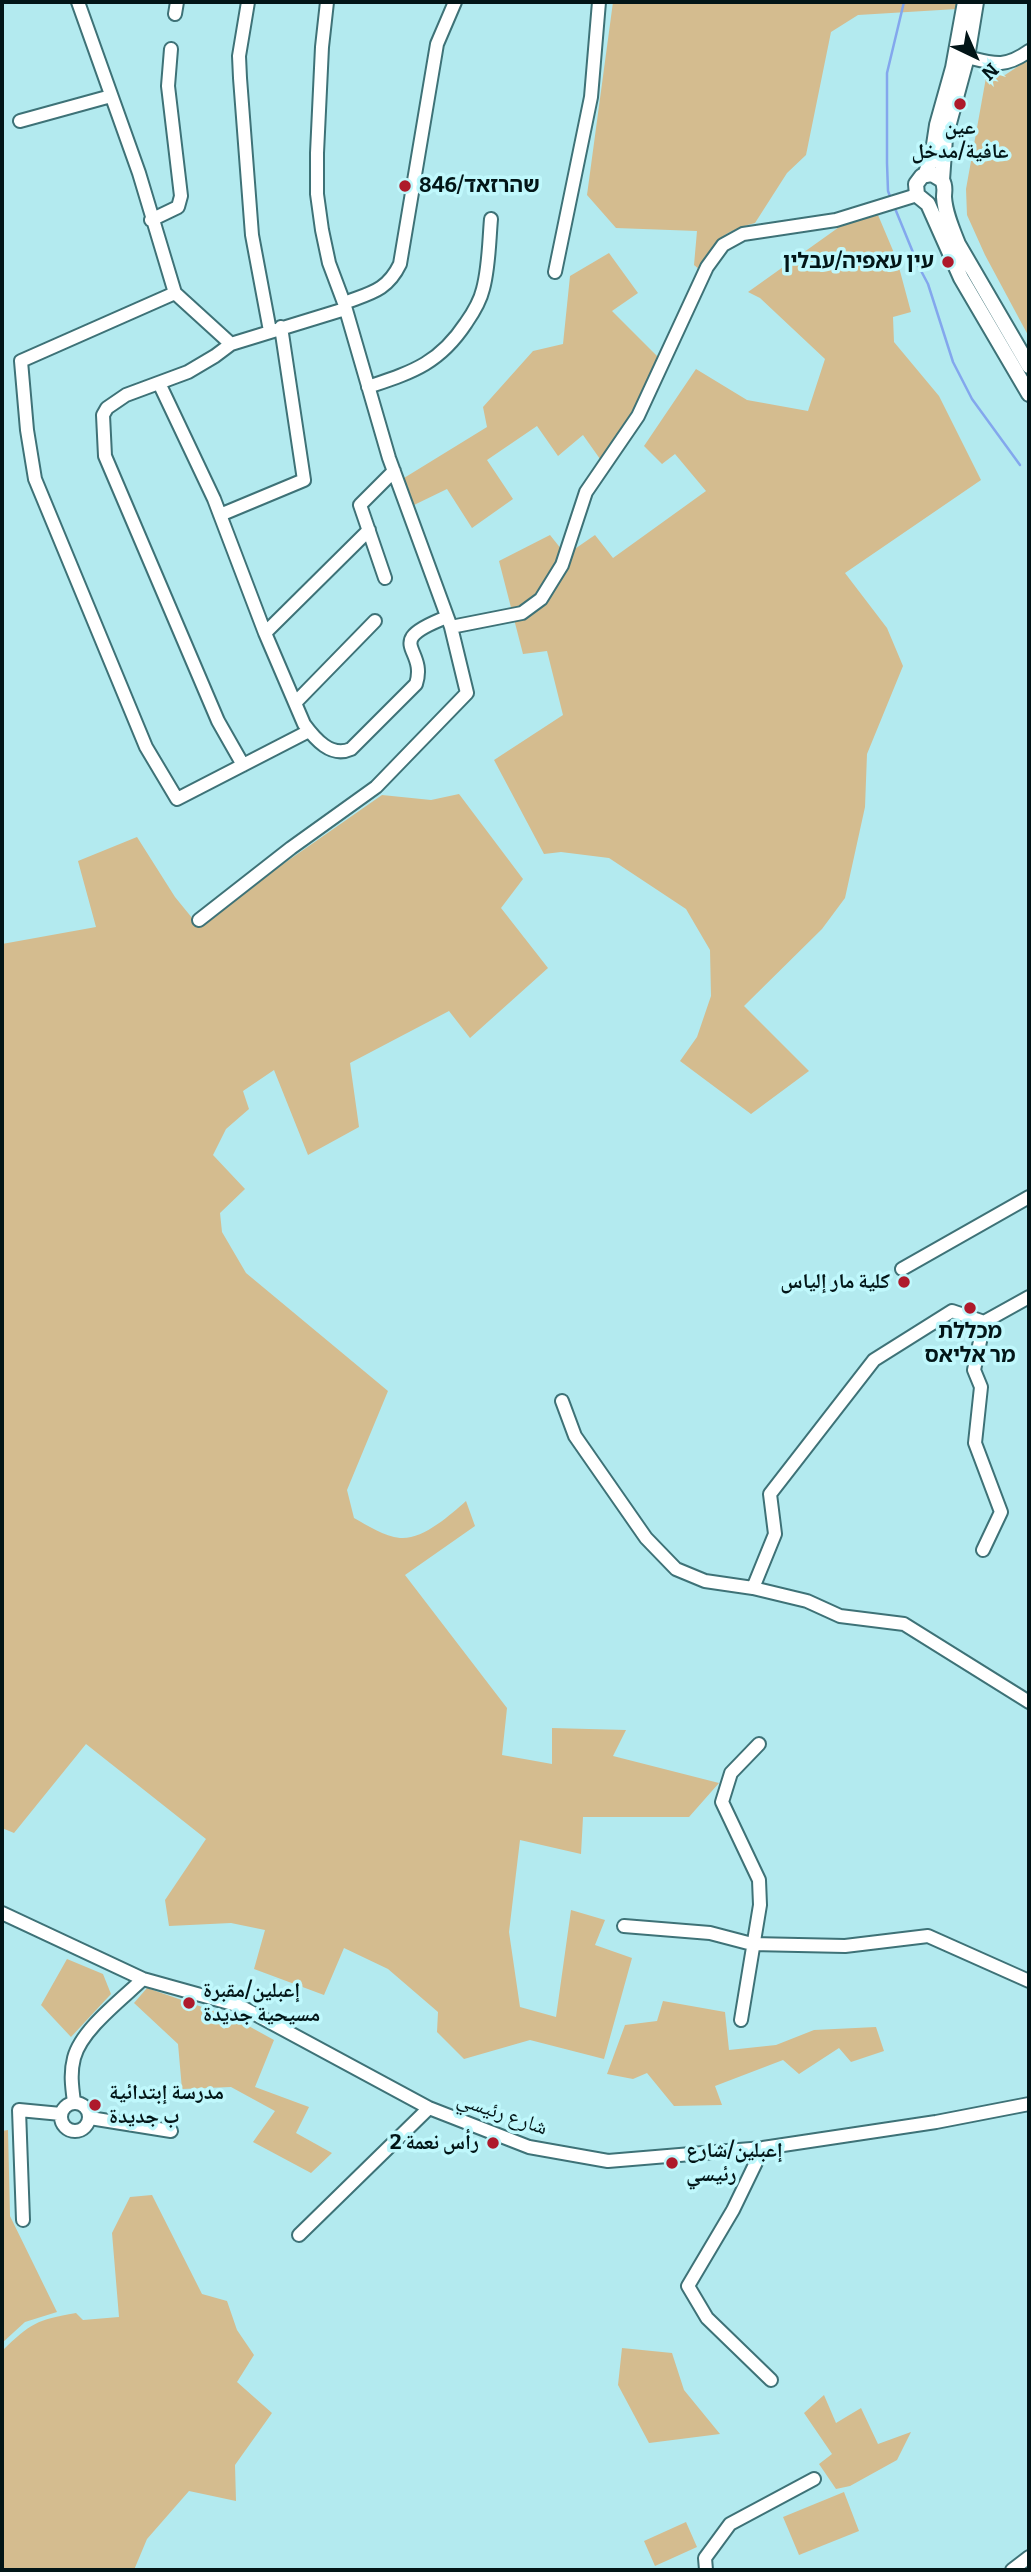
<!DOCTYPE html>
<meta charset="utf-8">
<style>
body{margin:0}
#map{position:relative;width:1031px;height:2572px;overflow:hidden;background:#b3eaef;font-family:Bitter,serif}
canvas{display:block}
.frame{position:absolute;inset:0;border:4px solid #021517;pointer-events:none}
.north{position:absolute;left:940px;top:21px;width:70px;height:70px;-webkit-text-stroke:5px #c0f8fc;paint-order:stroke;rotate:136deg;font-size:19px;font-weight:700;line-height:28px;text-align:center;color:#021517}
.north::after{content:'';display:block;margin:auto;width:24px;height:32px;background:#021517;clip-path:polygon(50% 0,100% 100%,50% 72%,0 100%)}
</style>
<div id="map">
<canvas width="1031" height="2572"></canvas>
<div class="frame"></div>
<div class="north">N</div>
</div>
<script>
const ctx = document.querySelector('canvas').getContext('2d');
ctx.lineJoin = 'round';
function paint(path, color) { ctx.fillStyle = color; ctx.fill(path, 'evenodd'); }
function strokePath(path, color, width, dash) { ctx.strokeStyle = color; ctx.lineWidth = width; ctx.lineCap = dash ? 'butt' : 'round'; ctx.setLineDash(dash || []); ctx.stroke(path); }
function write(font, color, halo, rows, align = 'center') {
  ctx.font = font + ' Bitter,"Noto Naskh Arabic","Noto Sans Hebrew",serif'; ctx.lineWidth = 7; ctx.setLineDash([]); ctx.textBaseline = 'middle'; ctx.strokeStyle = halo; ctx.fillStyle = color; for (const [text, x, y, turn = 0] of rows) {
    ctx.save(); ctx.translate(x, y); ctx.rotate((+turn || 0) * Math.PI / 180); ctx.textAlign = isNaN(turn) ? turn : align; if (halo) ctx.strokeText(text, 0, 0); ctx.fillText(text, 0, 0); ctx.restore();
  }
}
paint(new Path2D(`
 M 613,2 L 958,2 L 957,9 L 858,15 L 831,32 L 806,155 L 787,173 L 755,223 C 719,233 718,239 700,270 L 694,265 L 697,231 L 616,228 L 587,195 Z
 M 1029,59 L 1029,337 L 985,255 L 967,215 L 966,189 L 987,72 L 1005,75 Z
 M 878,215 L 897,260 L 911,312 L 893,317 L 894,342 L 939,396 L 981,480 L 845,573 L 887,628 L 903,666 L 867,754 L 865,807 L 845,898 L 822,929 L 744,1006 L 809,1071 L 751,1114 L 680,1061 L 697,1037 L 711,996 L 710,950 L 686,909 L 609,858 L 561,852 L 544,854 L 494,760 L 563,715 L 547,651 L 523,654 L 499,561 L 550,535 L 566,555 L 595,535 L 613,558 L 706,491 L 675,454 L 662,464 L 644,446 L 696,369 L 747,400 L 808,411 L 825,359 L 760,298 L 748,292 L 842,225 Z
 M 609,253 L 638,293 L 612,311 L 660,359 L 655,377 L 605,466 L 583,435 L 558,456 L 537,426 L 487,460 L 513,499 L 472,528 L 447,489 L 414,505 L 404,478 L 487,427 L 483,407 L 533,351 L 563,344 L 570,276 Z
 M 459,794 L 523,879 L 501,908 L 548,968 L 470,1038 L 449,1011 L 350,1063 L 359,1127 L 308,1155 L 274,1070 L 243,1091 L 249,1109 L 226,1129 L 213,1155 L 245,1189 L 220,1213 L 222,1232 L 246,1273 L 388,1391 L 347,1490 L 354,1518 C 368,1526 384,1536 400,1538 C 423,1540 450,1515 466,1501 L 475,1526 L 405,1575 L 507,1708 L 502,1755 L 552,1764 L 552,1728 L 626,1730 L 613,1756 L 719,1783 L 689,1817 L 583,1817 L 581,1854 L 520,1840 L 509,1932 L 520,2007 L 556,2017 L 571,1910 L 605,1920 L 595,1945 L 632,1958 L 604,2059 L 530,2040 L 464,2059 L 437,2032 L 438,2012 L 388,1969 L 344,1948 L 324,1995 L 254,1969 L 265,1930 L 231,1923 L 169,1926 L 165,1900 L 206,1839 L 86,1744 L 14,1833 L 2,1828 L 2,944 L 96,927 L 78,861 L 137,837 L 175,897 L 197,924 L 382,795 L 431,800 Z
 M 67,1959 L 103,1974 L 111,1994 L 71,2037 L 41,2005 Z
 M 147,1988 L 234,2018 L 274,2040 L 255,2087 L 309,2107 L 296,2133 L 332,2153 L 311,2173 L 253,2142 L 275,2111 L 231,2087 L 182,2089 L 178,2044 L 134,2003 Z
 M 663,2001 L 725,2012 L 729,2050 L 776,2045 L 814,2030 L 876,2027 L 884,2051 L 851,2062 L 839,2048 L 799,2074 L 783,2060 L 715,2086 L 722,2105 L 674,2106 L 647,2073 L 633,2079 L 607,2074 L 625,2025 L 657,2021 Z
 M 8,2130 L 10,2216 L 57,2312 L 25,2322 L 2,2343 L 2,2131 Z
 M 152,2195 L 202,2294 L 227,2301 L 237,2330 L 254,2355 L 237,2382 L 272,2413 L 235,2465 L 236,2501 L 189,2491 L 147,2539 L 134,2570 L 2,2570 L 2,2351 C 31,2323 36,2320 76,2313 L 83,2320 L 119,2317 L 112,2233 L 130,2197 Z
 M 622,2348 L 672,2353 L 684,2390 L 720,2434 L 649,2443 L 618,2385 Z
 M 824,2395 L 836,2423 L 861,2408 L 878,2444 L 911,2432 L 897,2460 L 850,2486 L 836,2489 L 819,2464 L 832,2454 L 804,2413 Z
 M 844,2492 L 859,2531 L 799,2555 L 783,2517 Z
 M 686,2522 L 697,2547 L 655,2566 L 644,2541 Z`), '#d4bc8f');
strokePath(new Path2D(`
 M 891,199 L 888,191 L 887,163 L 887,73 L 904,2
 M 894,206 L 919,267 L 928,284 L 953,362 L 972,399 L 1020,465`), '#83a7ed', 2.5);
const minor = new Path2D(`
 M 78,2 L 139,173 L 175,293 L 231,344
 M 248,2 L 239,56 L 240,78 L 252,235 L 270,331
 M 175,14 L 177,2
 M 967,57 C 995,64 1005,68 1029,51
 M 20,121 L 111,96
 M 151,220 L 178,207 L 181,196 L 168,86 L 171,49
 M 555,272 L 591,97 L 599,2
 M 175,293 L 21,361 L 27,430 L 35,479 L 146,747 L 177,799 L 309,731
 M 344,303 C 370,293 387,291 400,264 L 437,44 L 455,2
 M 159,383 L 214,499 L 265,633 L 304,724 C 315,739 331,758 351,749 L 416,684 C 428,647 380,643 447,617
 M 368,387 C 412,372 439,364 466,323 C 473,313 480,302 483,289 C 489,267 489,242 491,219
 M 220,515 L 304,480 L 281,327
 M 385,578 L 360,505 L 394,471
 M 451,627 L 522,613 L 541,599 L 562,565 L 586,492 L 638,416 L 707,267 L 723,245 L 743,234 L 836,220 L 917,195
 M 265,633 L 369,530
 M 295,703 L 375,621
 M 243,765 L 218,721 L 105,456 L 103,415 L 107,408 L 126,395 L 188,372 L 215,356 L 231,344 L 345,309
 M 199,920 L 291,848 L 376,787 L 467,693 L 451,627 L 389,458 L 344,303 L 329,263 L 322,230 L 317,194 L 317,153 L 322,47 L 327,2
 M 902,1269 L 1029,1197
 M 562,1401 L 575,1436 L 646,1538 L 676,1569 L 705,1581 L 753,1588 L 807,1601 L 840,1616 L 904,1624 L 1029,1702
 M 983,1550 L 1001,1512 L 975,1443 L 981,1387 L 974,1370 L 984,1322 L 1029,1297
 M 753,1588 L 775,1534 L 770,1494 L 874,1360 L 952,1311 L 984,1322
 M 2,1913 L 143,1979 L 240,2006 L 429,2108 L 529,2147 L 608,2161 L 763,2148 L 936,2122 L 1029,2104
 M 624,1926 L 710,1933 L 752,1944 L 845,1946 L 928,1936 L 1029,1981
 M 741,2020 L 760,1905 L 759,1880 L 722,1802 L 731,1773 L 759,1744
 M 74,2102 C 72,2087 70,2073 74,2058 C 81,2030 122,1999 143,1979
 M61 2117a14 14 0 1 1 28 0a14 14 0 1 1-28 0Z
 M 90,2118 L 171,2131
 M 763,2148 L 733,2210 L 688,2286 L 707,2318 L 771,2380
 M 23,2220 L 19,2110 L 61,2114
 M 299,2235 L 429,2108
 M 706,2570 L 705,2558 L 730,2524 L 814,2479
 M 1012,2570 L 1029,2557`);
const major = new Path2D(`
 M 976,2 L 967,57 L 945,138 L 942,180 C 946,187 944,190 944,197 C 945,213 952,229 958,244 L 1029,366
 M 925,175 L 932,158 L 937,125 L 953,68 L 965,2
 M 942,180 L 932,174 L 922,176 L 916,184 L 917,195 L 928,204 L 961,278 L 1029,394`);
strokePath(minor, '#3e7277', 16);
strokePath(major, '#3e7277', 18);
strokePath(minor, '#fff', 12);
strokePath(major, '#fff', 14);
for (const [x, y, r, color] of [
 [960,104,7,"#ae1a2b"],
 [405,186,7,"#ae1a2b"],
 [948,262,7,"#ae1a2b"],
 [904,1282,7,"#ae1a2b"],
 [970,1308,7,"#ae1a2b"],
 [189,2003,7,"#ae1a2b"],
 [95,2105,7,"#ae1a2b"],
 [493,2143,7,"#ae1a2b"],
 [672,2163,7,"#ae1a2b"]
]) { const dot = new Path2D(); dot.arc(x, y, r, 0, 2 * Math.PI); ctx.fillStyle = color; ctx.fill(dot); strokePath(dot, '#c0f8fc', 2.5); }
write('bold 21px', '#021517', '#c0f8fc', [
 ["عين",960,128,"center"],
 ["عافية/مدخل",960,152,"center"],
 ["846/שהרזאד",419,186],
 ["עין עאפיה/עבלין",934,262,"right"],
 ["كلية مار إلياس",890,1282,"right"],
 ["מכללת",970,1332,"center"],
 ["מר אליאס",970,1356,"center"],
 ["إعبلين/مقبرة",203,1991],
 ["مسيحية جديدة",203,2015],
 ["مدرسة إبتدائية",109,2093],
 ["ب جديدة",109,2117],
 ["رأس نعمة 2",479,2143,"right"],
 ["إعبلين/شارع",686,2151],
 ["رئيسي",686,2175]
], 'left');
write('21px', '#021517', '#c0f8fc', [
 ["شارع رئيسي",502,2114,19]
]);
</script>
